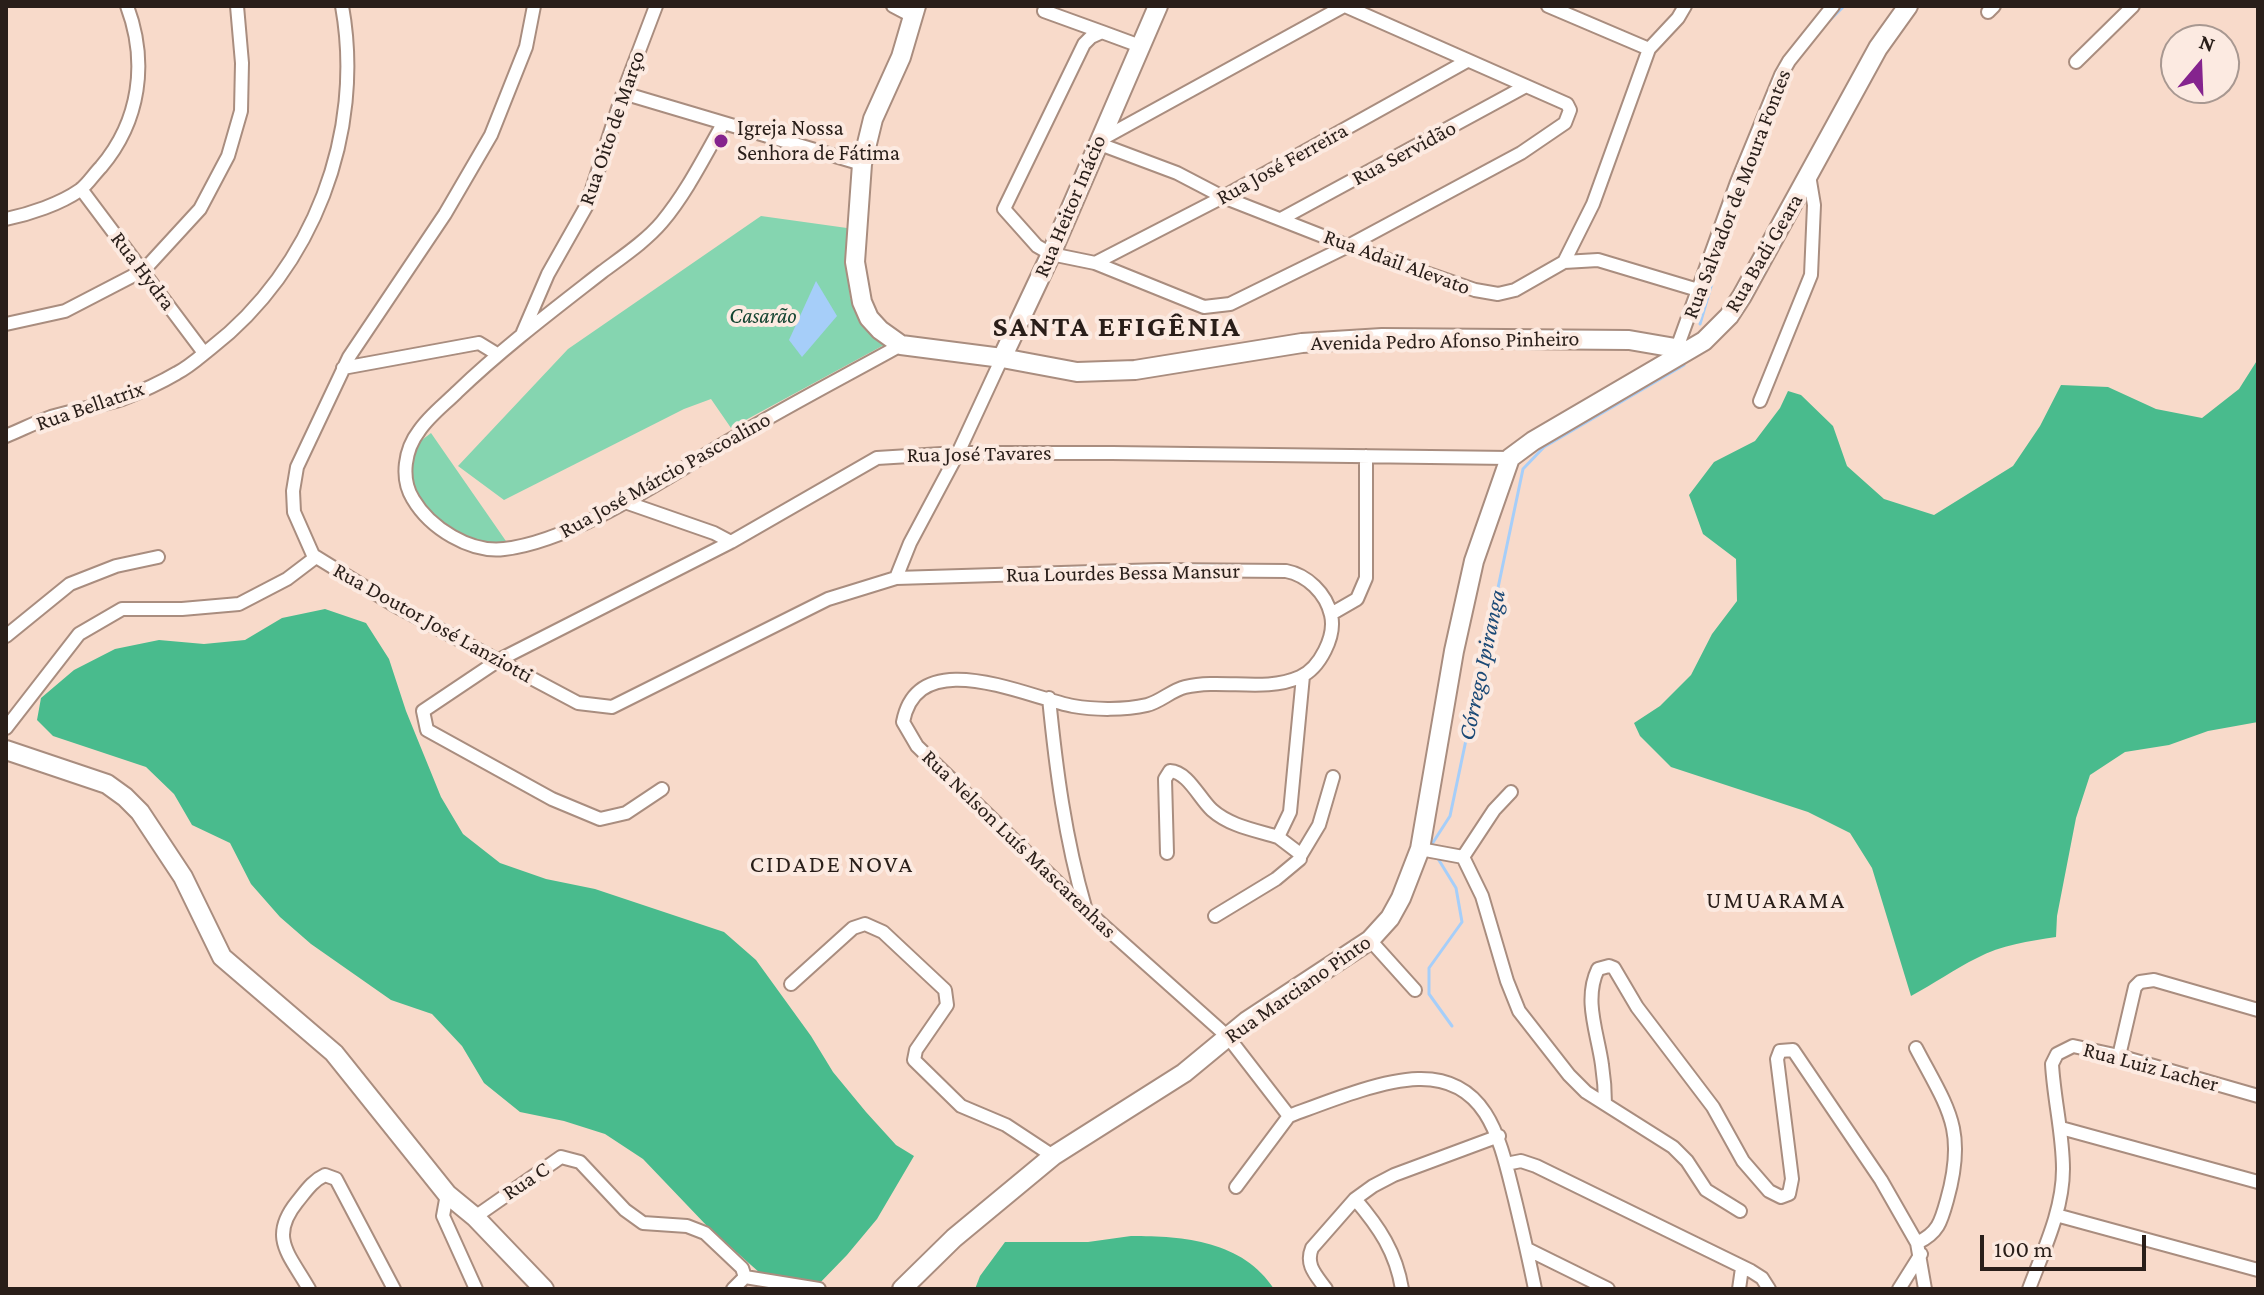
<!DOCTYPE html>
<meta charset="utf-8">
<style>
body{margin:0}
#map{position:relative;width:2264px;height:1295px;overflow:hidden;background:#f8daca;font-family:"Crimson Pro",serif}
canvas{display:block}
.frame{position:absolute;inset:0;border:8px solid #291e19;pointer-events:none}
.north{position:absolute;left:2160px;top:24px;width:80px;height:80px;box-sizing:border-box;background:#fceae1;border:2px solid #a89891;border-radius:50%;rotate:19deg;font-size:22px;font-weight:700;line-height:32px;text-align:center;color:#291e19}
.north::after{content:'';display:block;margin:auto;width:28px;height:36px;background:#85248e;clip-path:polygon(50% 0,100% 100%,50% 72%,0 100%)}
.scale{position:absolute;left:1980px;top:1235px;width:166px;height:36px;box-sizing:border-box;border:4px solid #291e19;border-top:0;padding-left:10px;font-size:24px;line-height:28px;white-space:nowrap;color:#291e19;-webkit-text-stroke:6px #fceae1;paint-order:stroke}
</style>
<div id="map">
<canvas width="2264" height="1295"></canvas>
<div class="frame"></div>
<div class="north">N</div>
<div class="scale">100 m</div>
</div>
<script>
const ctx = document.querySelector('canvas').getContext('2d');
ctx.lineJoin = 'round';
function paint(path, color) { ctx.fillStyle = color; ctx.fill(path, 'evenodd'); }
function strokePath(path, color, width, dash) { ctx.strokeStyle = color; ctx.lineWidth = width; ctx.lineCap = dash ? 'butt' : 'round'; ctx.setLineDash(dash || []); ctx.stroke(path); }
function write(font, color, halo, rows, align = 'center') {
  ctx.font = font + ' "Crimson Pro",serif'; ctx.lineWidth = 8; ctx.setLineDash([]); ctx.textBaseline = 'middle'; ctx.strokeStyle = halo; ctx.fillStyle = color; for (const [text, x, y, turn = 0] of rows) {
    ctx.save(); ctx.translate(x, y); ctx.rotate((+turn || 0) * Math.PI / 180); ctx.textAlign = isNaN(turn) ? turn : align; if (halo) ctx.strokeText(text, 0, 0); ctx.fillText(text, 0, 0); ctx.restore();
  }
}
paint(new Path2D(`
 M 761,216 L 847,228 L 850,298 L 884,345 L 731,428 L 711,399 L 684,409 L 504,500 L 458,466 L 568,349 Z
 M 431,433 L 508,544 C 498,544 486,545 476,543 C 440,535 394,484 417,446 C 420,441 426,437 431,433 Z`), '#85d5b0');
paint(new Path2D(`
 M 2258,359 L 2258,722 L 2208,731 L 2169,745 L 2125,752 L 2090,775 L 2076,818 L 2057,916 L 2056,937 C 2029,941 2001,945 1977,958 C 1954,969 1934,984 1911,996 L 1872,868 L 1850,833 L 1808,812 L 1671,767 L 1640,736 L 1634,723 L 1660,706 L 1691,675 L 1712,634 L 1737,601 L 1736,559 L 1703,534 L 1689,495 L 1714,462 L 1755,441 L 1780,408 L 1788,391 L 1801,395 L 1833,426 L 1847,466 L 1884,499 L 1934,515 L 2013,466 L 2040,426 L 2061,385 L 2108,387 L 2156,409 L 2202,418 L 2239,389 Z
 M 325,609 L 366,623 L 389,659 L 406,711 L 441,797 L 463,834 L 500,863 L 546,879 L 595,889 L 724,932 L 756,960 L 811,1036 L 833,1072 L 866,1112 L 896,1145 L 914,1156 L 877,1219 L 847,1255 L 814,1289 L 769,1281 L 707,1226 L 643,1159 L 605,1134 L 564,1121 L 520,1112 L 484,1083 L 462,1046 L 432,1014 L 391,1000 L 311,944 L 280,917 L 251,884 L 230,843 L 192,825 L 174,794 L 146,767 L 53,736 L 37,720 L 41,698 L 74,670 L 115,649 L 159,640 L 204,644 L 245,640 L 282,618 Z
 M 1131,1236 C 1184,1236 1243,1241 1274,1289 L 975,1289 L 980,1276 L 1005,1242 L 1088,1242 Z`), '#49bb8d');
paint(new Path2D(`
 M 816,281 L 837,316 L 802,357 L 789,340 Z`), '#a6cef9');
strokePath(new Path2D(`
 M 1825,25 L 1844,6
 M 1700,324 L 1736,201
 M 1433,846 L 1432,844 L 1450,816 L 1523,469 L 1544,447 L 1684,365
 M 1437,857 L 1456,888 L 1462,922 L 1429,968 L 1429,994 L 1452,1026`), '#a6cef9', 3);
const street = new Path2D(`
 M 534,6 L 526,47 L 491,135 L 445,214 L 349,357 L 297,467 L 293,491 L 294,512 L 313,555 L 394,605 L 578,703 L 612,707 L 828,599 L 896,578 L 1160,570 L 1286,571 C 1307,575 1326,593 1331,615 C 1336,636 1320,668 1300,677 C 1264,693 1223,678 1185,687 C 1172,690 1160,702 1147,705 C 1125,710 1095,710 1073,706 C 1026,697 918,643 903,722 L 917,746 L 1086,910 L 1228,1037 L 1289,1116
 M 893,6 L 914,17
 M 1548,6 L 1649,49
 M 1044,11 L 1102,32
 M 1988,12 L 1994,6
 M 1140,46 L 1102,32 L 1091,37 L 1084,44 L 1004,209 L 1037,246 L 1051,254 L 1095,263 L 1204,307 L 1230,304 L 1348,246 L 1521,153 L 1565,123 L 1570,110 L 1567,104 L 1345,6
 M 2076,62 L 2133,6
 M 623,93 L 862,164
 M 723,124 C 704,157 687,192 662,222 C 646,241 622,257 602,272 C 552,311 503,348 457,392 C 445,404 429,416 419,431 C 405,449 400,478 413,499 C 430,528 470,553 504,549 C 576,541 673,473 737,436 C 791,404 847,375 901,345
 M 1102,139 L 1344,6
 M 1097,143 L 1177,173 L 1223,197 L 1348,246 L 1475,290 L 1498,294 L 1515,290 L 1564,262 L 1593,204 L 1649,49 L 1678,18 L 1685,6
 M 81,189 L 204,353
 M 6,219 C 30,214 60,204 80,190 C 88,184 94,174 101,167 C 140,121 148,62 127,6
 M 1281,219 L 1526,86
 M 1564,262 L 1598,260 L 1698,290
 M 1095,263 L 1223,197 L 1467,61
 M 6,324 L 65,311 L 144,270 L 200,209 L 228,156 L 241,111 L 242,63 L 237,6
 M 523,332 L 548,274 L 587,205 L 623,93 L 656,6
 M 1677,348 L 1737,182 L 1781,75 L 1789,61 L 1833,6
 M 343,368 L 479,343 L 497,354
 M 1760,401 L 1811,275 L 1814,205 L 1809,175
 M 6,436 C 21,430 36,422 51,417 C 74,410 99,406 122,399 C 140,392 160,383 177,373 C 189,367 201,356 211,348 C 313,269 365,133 342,6
 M 625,502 L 714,533 L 731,542
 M 896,578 L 910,543 L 958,453 L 1002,358
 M 1331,614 L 1357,599 L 1366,578 L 1366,456
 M 6,636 L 70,584 L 116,566 L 158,557
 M 1049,698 C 1056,769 1065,838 1085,907
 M 6,728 L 79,634 L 122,609 L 182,609 L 239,604 L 287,579 L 316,557
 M 662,789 L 626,813 L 600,819 L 552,799 L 427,730 L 423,711 L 499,660 L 731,542 L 877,458 L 958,453 L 1112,453 L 1510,458
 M 1420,849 L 1463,857 L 1482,896 L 1507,981 L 1519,1011 L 1569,1075 L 1586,1092 L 1673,1147 L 1687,1161 L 1706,1190 L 1740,1211
 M 1167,853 L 1165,779 L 1170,771 C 1188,772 1199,798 1212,810 C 1230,826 1255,830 1278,837 L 1290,812 L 1303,676
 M 1301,855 L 1319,825 L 1333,777
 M 1463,857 L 1494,810 L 1511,792
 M 1215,916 L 1276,879 L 1300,859 L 1299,853 L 1278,837
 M 1370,940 L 1415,990
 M 791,984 L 853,928 L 865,924 L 883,932 L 945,990 L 947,1005 L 916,1050 L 914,1060 L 961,1106 L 1006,1125 L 1053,1156
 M 1916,1048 C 1948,1109 1967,1129 1947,1200 C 1941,1222 1938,1233 1917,1243
 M 2119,1056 L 2135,987 L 2140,982 L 2154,980 L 2258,1010
 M 1605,1104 C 1605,1091 1604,1078 1602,1065 C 1598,1034 1583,1000 1598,969 L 1609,966 L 1614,968 L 1637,1007 L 1713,1107 L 1743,1161 L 1769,1191 L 1781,1197 L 1789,1194 L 1792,1179 L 1777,1059 L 1780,1051 L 1793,1050 L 1881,1180 L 1917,1243 L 1925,1289
 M 1289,1116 C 1324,1103 1380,1080 1418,1079 C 1490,1077 1501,1145 1515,1200 C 1522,1229 1529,1259 1535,1289
 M 2061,1128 L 2258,1182
 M 1506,1164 L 1521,1161 L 1536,1166 L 1751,1271 L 1762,1278 L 1769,1289
 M 1236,1187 L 1289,1116
 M 447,1194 L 443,1216 L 476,1289
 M 1355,1199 C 1379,1227 1396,1252 1402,1289
 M 2056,1215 L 2258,1270
 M 475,1217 L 561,1157 L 580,1162 L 625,1210 L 643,1223 L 687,1226 L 705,1233 L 742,1268 L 745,1277
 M 1527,1249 L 1608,1289
 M 745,1277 L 819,1289
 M 309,1289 C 290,1255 268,1238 297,1202 C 306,1191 312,1181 325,1175 L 336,1179 L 394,1289
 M 733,1289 L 745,1277
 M 1326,1289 C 1316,1275 1305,1265 1312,1248 L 1355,1199 L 1373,1186 L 1394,1175 L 1499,1136
 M 1739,1289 L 1742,1268
 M 1899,1289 L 1921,1254
 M 2029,1289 C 2043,1251 2063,1211 2063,1169 C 2063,1134 2054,1100 2052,1064 L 2057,1054 L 2073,1046 L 2119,1056 L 2258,1096`);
const secondary = new Path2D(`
 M 916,6 L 901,57 L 873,119 L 862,164 L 855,262 L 862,302 L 869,318 L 880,330 L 901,345 L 1002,358 L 1077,372 L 1135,370 L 1302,343 L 1382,338 L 1629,340 L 1687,350
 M 1002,358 L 1051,254 L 1158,6
 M 6,750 L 107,784 L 125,797 L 140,812 L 183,877 L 222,957 L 334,1053 L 447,1194 L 475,1217 L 544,1289
 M 902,1289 L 954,1238 L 1053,1156 L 1184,1073 L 1247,1021 L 1370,940 L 1390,918 L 1401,898 L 1420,849 L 1454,651 L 1474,561 L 1510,458 L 1533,441 L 1704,341 L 1729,316 L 1742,296 L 1878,48 L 1908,6`);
strokePath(street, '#a98d7f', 16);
strokePath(secondary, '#a98d7f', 22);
strokePath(street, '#fff', 12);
strokePath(secondary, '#fff', 18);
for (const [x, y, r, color] of [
 [721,141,8,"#85248e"]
]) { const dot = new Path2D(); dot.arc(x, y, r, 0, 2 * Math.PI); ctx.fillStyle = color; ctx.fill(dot); strokePath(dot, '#fceae1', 3); }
write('22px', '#291e19', '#fceae1', [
 ["Rua Oito de Março",612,128,-71],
 ["Rua Servidão",1404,153,-28],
 ["Rua José Ferreira",1282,164,-29],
 ["Rua Salvador de Moura Fontes",1737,194,-69],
 ["Rua Heitor Inácio",1070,206,-67],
 ["Rua Badi Geara",1764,253,-60],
 ["Rua Adail Alevato",1397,262,20],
 ["Rua Hydra",143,271,53],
 ["Avenida Pedro Afonso Pinheiro",1445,341,-1],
 ["Rua Bellatrix",90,406,-19],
 ["Rua José Tavares",979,454,-1],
 ["Rua José Márcio Pascoalino",665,475,-29],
 ["Rua Lourdes Bessa Mansur",1123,573,-1],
 ["Rua Doutor José Lanziotti",433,623,29],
 ["Rua Nelson Luís Mascarenhas",1019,844,44],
 ["Rua Marciano Pinto",1298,989,-35],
 ["Rua Luiz Lacher",2151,1067,15],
 ["Rua C",526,1181,-34]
]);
write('22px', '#291e19', '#fceae1', [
 ["Igreja Nossa",737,128],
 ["Senhora de Fátima",737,153]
], 'left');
write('italic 22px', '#134330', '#fceae1', [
 ["Casarão",763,316]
]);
write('italic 24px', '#1a4976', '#fceae1', [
 ["Córrego Ipiranga",1482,665,-78]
]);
ctx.letterSpacing = '2px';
write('24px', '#291e19', '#fceae1', [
 ["CIDADE NOVA",832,865],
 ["UMUARAMA",1776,901]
]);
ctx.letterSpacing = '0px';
ctx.letterSpacing = '2px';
write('bold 30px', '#291e19', '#fceae1', [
 ["SANTA EFIGÊNIA",1117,327]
]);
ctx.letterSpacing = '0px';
</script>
